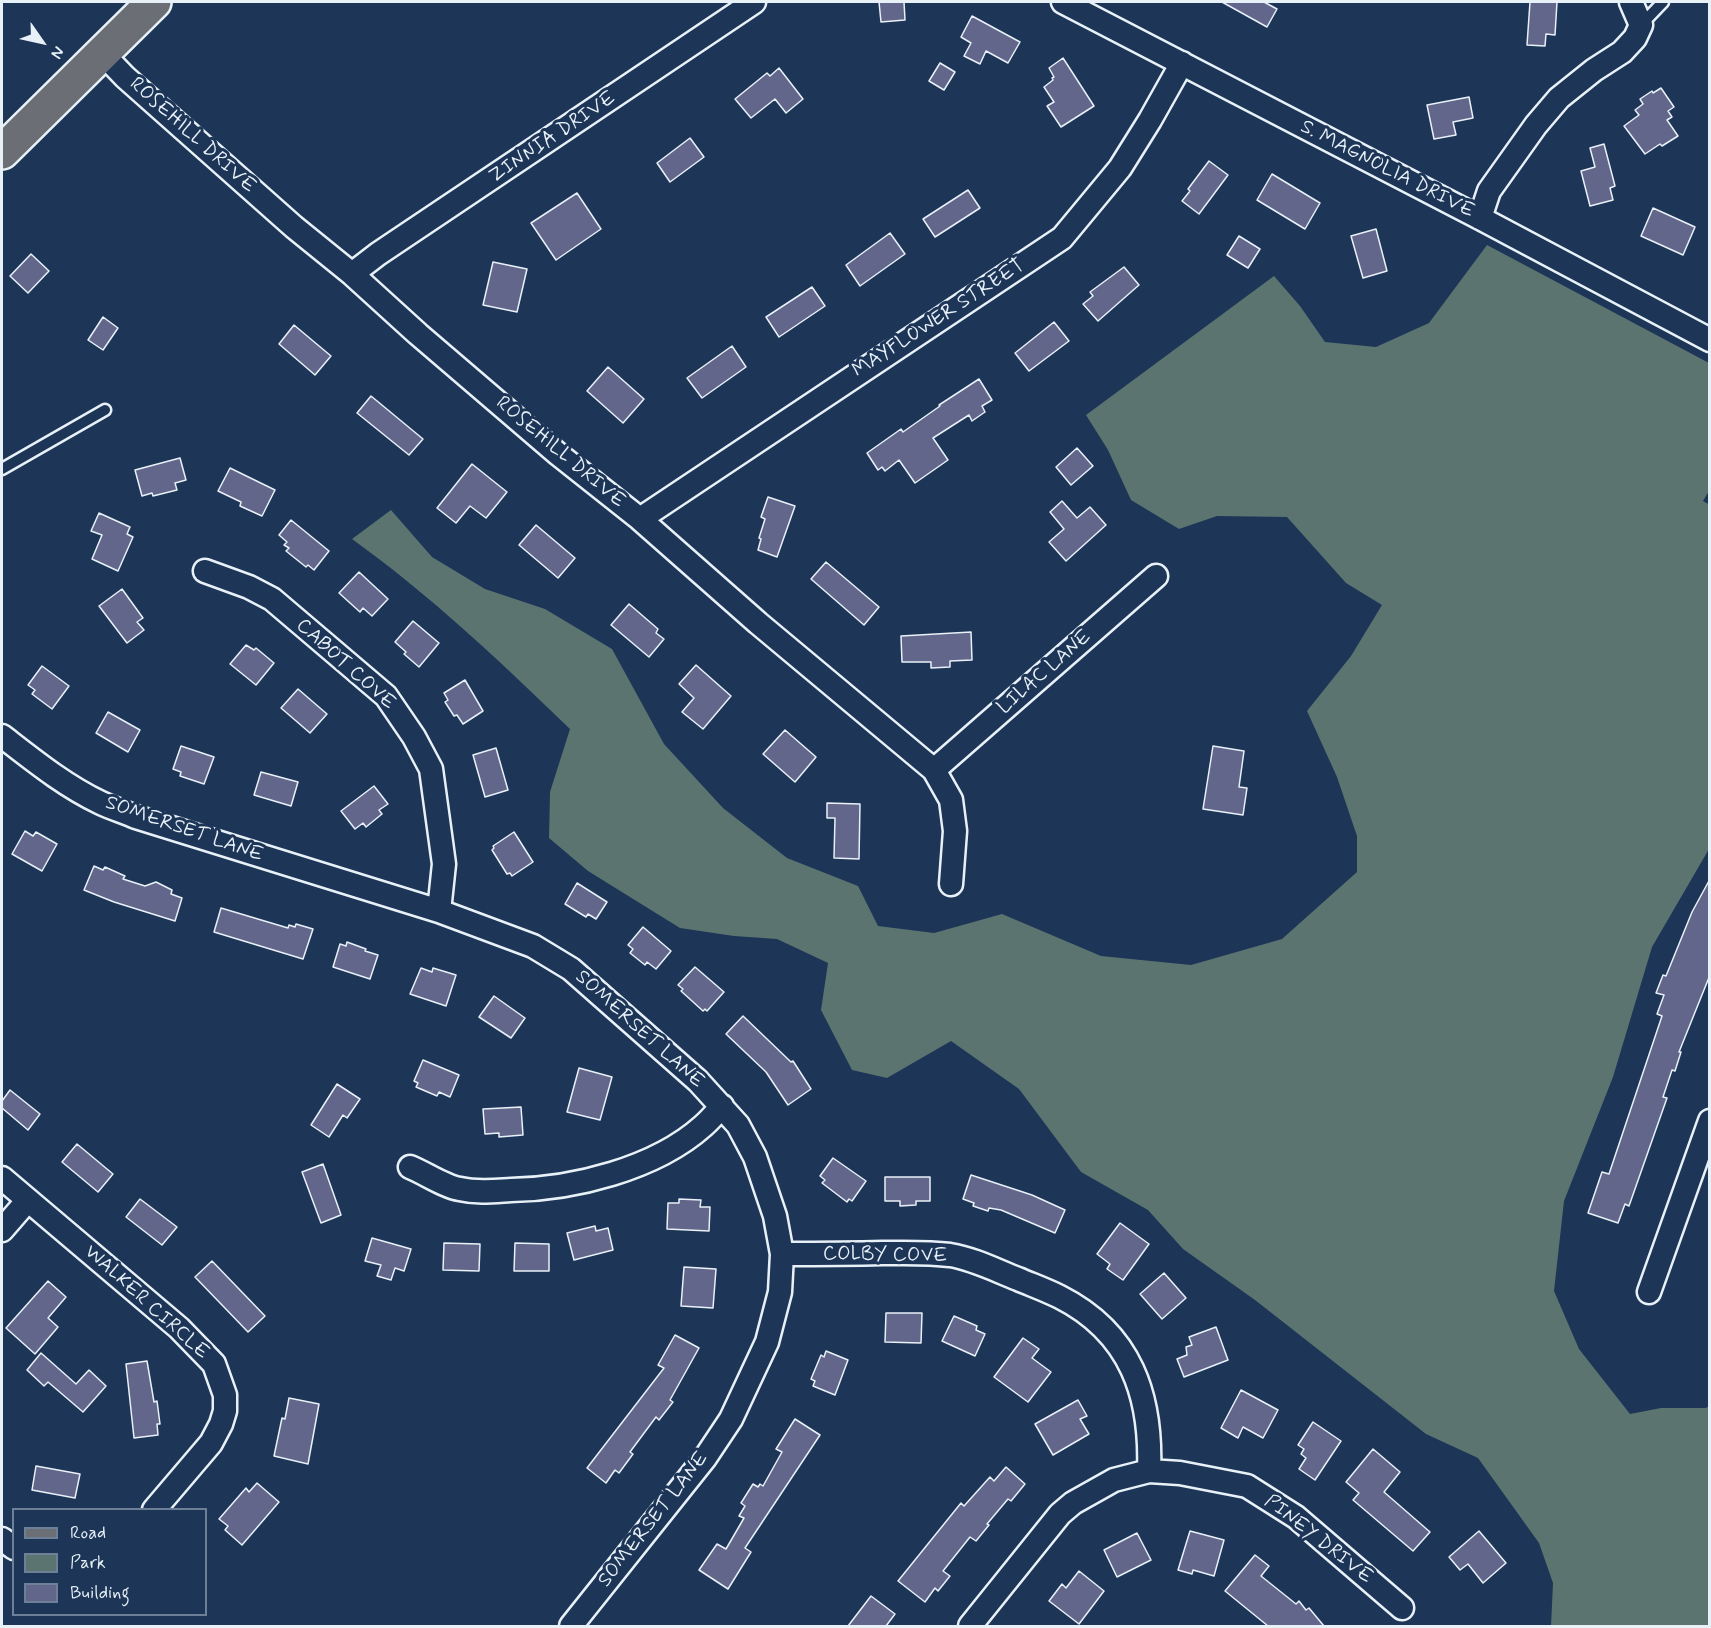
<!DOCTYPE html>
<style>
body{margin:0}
#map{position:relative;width:1711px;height:1628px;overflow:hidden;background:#1d3557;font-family:Mynerve,sans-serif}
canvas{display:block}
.frame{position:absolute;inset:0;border:3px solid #e8f1f8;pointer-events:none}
.legend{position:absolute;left:12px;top:1508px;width:195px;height:108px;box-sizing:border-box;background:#1d3557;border:2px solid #6e8097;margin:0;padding:8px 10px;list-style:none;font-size:18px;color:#e8f1f8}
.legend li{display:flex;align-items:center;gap:12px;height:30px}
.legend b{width:30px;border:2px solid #6e8097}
.north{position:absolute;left:12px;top:12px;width:60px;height:60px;-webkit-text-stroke:4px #1d3557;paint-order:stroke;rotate:124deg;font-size:16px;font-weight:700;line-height:24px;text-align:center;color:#e8f1f8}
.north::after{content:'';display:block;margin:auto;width:21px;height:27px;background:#e8f1f8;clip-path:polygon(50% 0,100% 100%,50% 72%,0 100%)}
</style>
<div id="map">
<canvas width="1711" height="1628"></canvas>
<div class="frame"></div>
<ul class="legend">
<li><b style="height:8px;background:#6b6f75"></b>Road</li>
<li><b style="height:16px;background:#5b7470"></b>Park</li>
<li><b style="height:16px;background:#63668b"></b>Building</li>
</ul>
<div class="north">N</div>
</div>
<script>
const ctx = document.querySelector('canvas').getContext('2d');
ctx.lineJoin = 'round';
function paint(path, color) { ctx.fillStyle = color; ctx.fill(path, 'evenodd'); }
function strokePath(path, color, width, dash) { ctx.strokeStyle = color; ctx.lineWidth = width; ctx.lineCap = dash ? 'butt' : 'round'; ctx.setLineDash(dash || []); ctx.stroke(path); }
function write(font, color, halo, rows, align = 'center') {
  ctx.font = font + ' Mynerve,sans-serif'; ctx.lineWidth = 6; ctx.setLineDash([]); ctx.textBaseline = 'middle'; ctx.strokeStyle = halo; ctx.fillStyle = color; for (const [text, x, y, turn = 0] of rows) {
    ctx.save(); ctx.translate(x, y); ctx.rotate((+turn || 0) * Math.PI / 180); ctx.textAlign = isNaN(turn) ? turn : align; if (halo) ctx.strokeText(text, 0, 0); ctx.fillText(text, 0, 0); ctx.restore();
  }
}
paint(new Path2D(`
 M 1487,245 L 1709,363 L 1709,491 L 1703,501 L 1710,505 L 1709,849 L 1652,947 L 1613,1077 L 1564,1201 L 1554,1291 L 1579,1349 L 1630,1414 L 1661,1408 L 1706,1408 L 1709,1406 L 1709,1626 L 1551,1626 L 1553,1583 L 1539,1543 L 1478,1458 L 1426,1434 L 1255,1300 L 1183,1249 L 1148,1210 L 1081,1172 L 1019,1089 L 951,1041 L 887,1078 L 852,1070 L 821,1010 L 828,963 L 777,939 L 734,936 L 680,928 L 588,871 L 549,838 L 550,792 L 570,729 C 501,662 430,595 352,539 L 391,510 L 432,557 L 485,589 L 545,609 L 612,649 L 664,744 L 723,808 L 787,858 L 858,886 L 878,926 L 934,933 L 1002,914 L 1101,956 L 1191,965 L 1282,939 L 1357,872 L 1357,836 L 1337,777 L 1307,711 L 1351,656 L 1382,605 L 1346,583 L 1287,517 L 1217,516 L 1179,529 L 1131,500 L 1108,450 L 1086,415 L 1274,276 L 1300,306 L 1325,342 L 1376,347 L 1429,323 Z`), '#5b7470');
const building = new Path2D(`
 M 879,2 L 904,2 L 905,20 L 881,22 Z
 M 1222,2 L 1264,2 L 1277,9 L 1267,27 Z
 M 1530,2 L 1557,2 L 1555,35 L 1546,34 L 1545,46 L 1527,45 Z
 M 972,16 L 1020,42 L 1008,63 L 986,51 L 980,64 L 964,56 L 971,43 L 961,37 Z
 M 1063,58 L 1094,106 L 1061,127 L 1047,106 L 1054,102 L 1044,87 L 1053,80 L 1052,78 L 1054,77 L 1049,68 Z
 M 940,63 L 955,72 L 944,90 L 929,81 Z
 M 779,68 L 803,99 L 786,113 L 775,99 L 751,118 L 735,99 L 767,73 L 770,76 Z
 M 1661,88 L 1674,107 L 1668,111 L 1672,117 L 1667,120 L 1678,136 L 1662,146 L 1660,144 L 1645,154 L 1624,126 L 1639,115 L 1635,110 L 1643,104 L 1640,99 L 1652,91 L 1653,93 Z
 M 1469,97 L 1473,118 L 1453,122 L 1456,135 L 1434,139 L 1427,105 Z
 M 690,138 L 704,157 L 670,182 L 657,163 Z
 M 1604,144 L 1615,186 L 1610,188 L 1613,200 L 1590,206 L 1581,171 L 1595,167 L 1590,148 Z
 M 1209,161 L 1228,175 L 1199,214 L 1182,201 L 1190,191 L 1188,189 Z
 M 1272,174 L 1320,203 L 1305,229 L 1257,200 Z
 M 968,190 L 980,208 L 935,237 L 923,219 Z
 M 577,193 L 601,229 L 556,260 L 531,223 Z
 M 1653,208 L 1695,227 L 1683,255 L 1641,236 Z
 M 1376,229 L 1387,271 L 1363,278 L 1351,236 Z
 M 890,233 L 905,254 L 860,286 L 846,265 Z
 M 1239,236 L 1260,249 L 1248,268 L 1227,255 Z
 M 31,254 L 49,271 L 28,293 L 10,276 Z
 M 493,262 L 527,269 L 517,312 L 483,305 Z
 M 1124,267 L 1139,285 L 1098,321 L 1083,304 L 1093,296 L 1090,292 Z
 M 812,287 L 825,306 L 779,337 L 766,317 Z
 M 103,317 L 118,328 L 103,350 L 88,340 Z
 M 1054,322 L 1069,341 L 1029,371 L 1015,353 Z
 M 294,325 L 331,356 L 315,375 L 279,344 Z
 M 732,346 L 746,367 L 702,398 L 687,378 Z
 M 608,367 L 644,399 L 623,423 L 587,391 Z
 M 979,379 L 992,400 L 982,406 L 985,412 L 972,421 L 969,415 L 933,438 L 948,460 L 915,483 L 899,460 L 885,471 L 882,467 L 878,470 L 867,453 L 901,429 L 903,432 L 940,406 L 939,405 Z
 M 371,396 L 423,439 L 409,455 L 357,413 Z
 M 1077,448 L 1093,466 L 1071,485 L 1056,467 Z
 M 180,458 L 186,480 L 175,483 L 177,490 L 153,496 L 152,493 L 142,496 L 135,470 Z
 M 472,464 L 507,492 L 486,518 L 470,506 L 456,523 L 437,508 Z
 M 230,468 L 275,490 L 262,516 L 240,506 L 241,502 L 218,491 Z
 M 768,497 L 795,506 L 777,557 L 758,550 L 761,539 L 759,538 L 765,519 L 761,517 Z
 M 1062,501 L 1077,518 L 1090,507 L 1106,525 L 1066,561 L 1049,542 L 1064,529 L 1050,512 Z
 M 99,513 L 130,527 L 127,534 L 133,537 L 118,571 L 92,559 L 102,535 L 91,531 Z
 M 291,520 L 329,551 L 314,570 L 308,565 L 306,567 L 286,551 L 289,548 L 284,545 L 287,542 L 279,535 Z
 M 536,525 L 575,558 L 558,578 L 519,545 Z
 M 826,562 L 879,607 L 864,625 L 811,579 Z
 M 359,572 L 388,599 L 372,616 L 363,608 L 360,612 L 339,593 Z
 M 122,589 L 143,618 L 137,622 L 144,630 L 127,643 L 99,606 Z
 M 629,604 L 658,629 L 656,633 L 664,639 L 649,657 L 611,625 Z
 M 413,621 L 439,643 L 419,667 L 404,654 L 406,652 L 395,642 Z
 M 971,632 L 972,660 L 950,661 L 950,667 L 931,668 L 931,662 L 902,662 L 901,636 Z
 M 246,645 L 254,650 L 256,648 L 274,663 L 256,685 L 230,664 Z
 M 696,665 L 731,696 L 703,729 L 682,712 L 694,698 L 679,684 Z
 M 42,666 L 69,686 L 52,709 L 32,694 L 35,690 L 28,685 Z
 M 465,680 L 483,711 L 463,724 L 457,715 L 454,716 L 445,702 L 448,700 L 444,693 Z
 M 298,689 L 327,714 L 310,733 L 281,708 Z
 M 108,712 L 140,730 L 128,752 L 96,733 Z
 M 785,730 L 816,757 L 795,782 L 763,754 Z
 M 181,746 L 214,757 L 204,784 L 180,776 L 181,772 L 173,769 Z
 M 1213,746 L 1244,751 L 1239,787 L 1247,788 L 1243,815 L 1203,809 Z
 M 496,748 L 508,790 L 485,797 L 473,755 Z
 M 261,772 L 298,782 L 291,806 L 254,795 Z
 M 374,786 L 388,804 L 379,810 L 382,814 L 366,827 L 363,823 L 355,829 L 341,811 Z
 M 827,803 L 860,804 L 859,859 L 834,858 L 835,818 L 827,818 Z
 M 25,831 L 33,836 L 36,832 L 57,844 L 42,871 L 12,854 Z
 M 514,832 L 533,862 L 512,876 L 510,873 L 507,874 L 492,850 L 494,848 L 493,846 Z
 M 94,866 L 103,870 L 105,867 L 125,876 L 123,879 L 145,886 L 156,882 L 172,890 L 171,894 L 182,898 L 175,921 L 114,902 L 84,890 Z
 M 1710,879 L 1710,975 L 1679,1052 L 1681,1052 L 1675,1071 L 1672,1070 L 1663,1097 L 1667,1098 L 1629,1206 L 1625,1204 L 1618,1223 L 1588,1213 L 1602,1172 L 1609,1174 L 1662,1016 L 1657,1014 L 1664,995 L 1656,993 L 1663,975 L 1666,976 L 1692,912 Z
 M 577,883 L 607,902 L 596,919 L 588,914 L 586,917 L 565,904 Z
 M 221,908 L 288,928 L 289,925 L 295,927 L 296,924 L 313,929 L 303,959 L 214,932 Z
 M 643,927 L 671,951 L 656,969 L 647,962 L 645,965 L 630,953 L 633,949 L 628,945 Z
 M 347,942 L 366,949 L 365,951 L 378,955 L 370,979 L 333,967 L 340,944 L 346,946 Z
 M 695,967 L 724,992 L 707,1011 L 705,1009 L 703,1011 L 681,991 L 683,989 L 678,985 Z
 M 421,968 L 432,972 L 433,968 L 456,975 L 446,1006 L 410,994 Z
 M 494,996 L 525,1018 L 511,1038 L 479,1017 Z
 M 743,1016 L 791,1062 L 793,1061 L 811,1089 L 788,1105 L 766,1072 L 726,1034 Z
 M 423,1060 L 459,1075 L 450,1097 L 439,1092 L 437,1096 L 416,1087 L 418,1083 L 414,1081 Z
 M 579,1068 L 612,1077 L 600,1120 L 567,1112 Z
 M 337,1084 L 360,1099 L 347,1118 L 343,1115 L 329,1137 L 311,1125 Z
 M 10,1090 L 40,1114 L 28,1130 L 2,1108 L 2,1101 Z
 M 521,1107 L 523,1135 L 499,1137 L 499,1133 L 485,1134 L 483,1109 Z
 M 77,1144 L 113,1174 L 98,1192 L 62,1162 Z
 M 833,1158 L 866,1181 L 852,1201 L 849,1199 L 847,1202 L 822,1183 L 825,1180 L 820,1176 Z
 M 323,1164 L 341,1215 L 321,1223 L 302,1172 Z
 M 971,1175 L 1032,1195 L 1065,1210 L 1055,1233 L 1001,1210 L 989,1208 L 988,1211 L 973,1206 L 974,1203 L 963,1199 Z
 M 885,1177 L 930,1177 L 930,1201 L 916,1201 L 916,1205 L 900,1206 L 900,1201 L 885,1201 Z
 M 140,1199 L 177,1227 L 162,1245 L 126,1217 Z
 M 679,1199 L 701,1200 L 700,1207 L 710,1207 L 709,1231 L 667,1229 L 668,1203 L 679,1203 Z
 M 1120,1223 L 1149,1244 L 1123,1280 L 1107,1269 L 1110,1264 L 1097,1254 Z
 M 595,1226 L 596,1231 L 608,1228 L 613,1250 L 574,1260 L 567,1233 Z
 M 372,1238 L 411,1249 L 404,1271 L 395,1268 L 391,1280 L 377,1276 L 381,1265 L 365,1261 Z
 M 444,1243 L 480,1244 L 479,1271 L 443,1270 Z
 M 515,1243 L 549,1244 L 549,1271 L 514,1271 Z
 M 212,1261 L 265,1316 L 248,1332 L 195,1277 Z
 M 684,1267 L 716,1269 L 713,1308 L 681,1306 Z
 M 1164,1273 L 1186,1298 L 1162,1319 L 1140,1294 Z
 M 48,1281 L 66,1297 L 48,1318 L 58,1327 L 35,1354 L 6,1328 Z
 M 886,1313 L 922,1313 L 921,1343 L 885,1342 Z
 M 954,1316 L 977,1326 L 976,1330 L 985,1334 L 975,1356 L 942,1341 Z
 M 1216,1327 L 1228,1360 L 1184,1377 L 1177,1359 L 1187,1355 L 1186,1347 L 1192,1345 L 1189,1337 Z
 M 675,1335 L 699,1348 L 670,1400 L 673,1402 L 659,1420 L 656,1417 L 630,1452 L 633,1454 L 619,1473 L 615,1470 L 606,1483 L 587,1468 L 664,1368 L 658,1365 Z
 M 1023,1338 L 1039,1349 L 1032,1358 L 1051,1372 L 1028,1402 L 994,1377 Z
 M 826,1351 L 848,1360 L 835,1395 L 813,1386 L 815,1381 L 811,1379 L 821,1355 L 824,1357 Z
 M 41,1353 L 76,1384 L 89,1370 L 106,1386 L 83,1412 L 48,1382 L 44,1386 L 27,1370 Z
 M 147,1361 L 154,1402 L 157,1401 L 160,1424 L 157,1424 L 158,1435 L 134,1438 L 126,1364 Z
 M 1241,1390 L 1278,1410 L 1263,1438 L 1243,1427 L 1238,1438 L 1221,1428 Z
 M 289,1398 L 319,1404 L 308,1464 L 274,1456 L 282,1418 L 285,1419 Z
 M 1078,1400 L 1087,1416 L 1080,1419 L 1089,1434 L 1053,1455 L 1035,1424 Z
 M 795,1419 L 820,1435 L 745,1548 L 751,1552 L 728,1589 L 699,1570 L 717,1544 L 726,1549 L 744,1518 L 739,1516 L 745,1506 L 741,1503 L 753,1484 L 758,1487 L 760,1484 L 763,1486 L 782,1452 L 776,1449 Z
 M 1313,1422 L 1341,1441 L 1315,1480 L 1299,1469 L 1306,1458 L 1301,1454 L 1304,1449 L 1298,1445 Z
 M 1373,1449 L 1400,1472 L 1384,1492 L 1430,1532 L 1413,1551 L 1353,1500 L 1359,1493 L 1346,1482 Z
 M 36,1466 L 80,1474 L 75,1498 L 32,1490 Z
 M 1006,1467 L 1025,1484 L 1011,1501 L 1008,1499 L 987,1524 L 989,1525 L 976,1541 L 970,1537 L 943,1571 L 950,1576 L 938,1591 L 935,1588 L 925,1602 L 898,1581 L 961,1503 L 964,1506 L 990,1477 L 994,1481 Z
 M 257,1483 L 279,1502 L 242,1545 L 225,1530 L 228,1526 L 219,1519 L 246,1488 L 249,1492 Z
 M 1190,1531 L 1224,1540 L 1214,1576 L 1193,1570 L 1192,1574 L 1178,1570 Z
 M 1479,1531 L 1506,1563 L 1483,1583 L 1468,1564 L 1460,1570 L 1449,1557 Z
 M 1137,1533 L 1151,1560 L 1117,1577 L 1104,1550 Z
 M 1255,1555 L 1269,1566 L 1261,1576 L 1296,1604 L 1299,1601 L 1306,1610 L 1309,1608 L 1324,1626 L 1268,1626 L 1225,1591 Z
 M 1079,1571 L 1104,1591 L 1079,1624 L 1049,1601 L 1062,1584 L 1066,1588 Z
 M 871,1596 L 895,1614 L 886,1626 L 848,1626 Z`);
paint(building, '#63668b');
strokePath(building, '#e8f1f8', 1.5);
const service = new Path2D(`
 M 1641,25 L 1663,2
 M 2,469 L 105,410`);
const minor = new Path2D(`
 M 1063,2 L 1480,218 L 1710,340
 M 102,53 L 125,77 L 294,227 L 352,274 L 418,334 L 558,454 L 640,519 L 758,623 L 934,770 L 951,800 L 955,831 L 951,884
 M 1480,218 L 1489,191 L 1536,125 L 1559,98 L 1594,70 L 1622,52 L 1635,38 L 1641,25 L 1631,2
 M 352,274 L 378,254 L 754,2
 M 640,519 L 1062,238 L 1120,168 L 1150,120 L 1182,63
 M 205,571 L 249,587 L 272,599 L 386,696 L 414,737 L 431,769 L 444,864 L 439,911
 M 2,736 C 33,760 65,786 101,803 C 112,808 124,812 136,817 L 439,911 L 533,946 L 571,969 L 698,1081 L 738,1125 L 755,1157 L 775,1216 L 782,1254 L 780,1292 L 767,1342 L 731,1419 L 705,1458 L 571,1626
 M 934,770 L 1156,576
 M 410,1167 C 425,1173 445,1187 460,1189 C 477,1193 494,1191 511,1190 C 573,1189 655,1169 703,1126 C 710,1120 716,1113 722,1106
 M 2,1178 L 179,1328 L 214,1364 L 225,1395 L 225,1411 L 221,1424 L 211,1443 L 154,1510
 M 2,1230 L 28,1200
 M 782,1254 C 815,1254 848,1254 882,1253 C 904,1253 927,1252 950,1255 C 974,1259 995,1270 1018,1279 C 1032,1285 1046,1290 1060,1297 C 1131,1333 1152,1396 1149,1471
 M 1649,1292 L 1710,1121
 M 2,1539 L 14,1548
 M 970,1626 L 1060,1514 L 1073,1503 L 1114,1480 L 1149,1471 L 1180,1473 L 1247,1486 L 1296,1517 L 1402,1608`);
const primary = new Path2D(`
 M 2,152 L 154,2`);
strokePath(service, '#e8f1f8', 15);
strokePath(minor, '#e8f1f8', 27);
strokePath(primary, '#e8f1f8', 38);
strokePath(service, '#1d3557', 10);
strokePath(minor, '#1d3557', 22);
strokePath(primary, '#6b6f75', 33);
write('20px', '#e8f1f8', '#1d3557', [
 ["ROSEHILL DRIVE",192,136,42],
 ["ZINNIA DRIVE",553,138,-34],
 ["S. MAGNOLIA DRIVE",1387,170,27],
 ["MAYFLOWER STREET",939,319,-33],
 ["ROSEHILL DRIVE",560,453,40],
 ["CABOT COVE",345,665,42],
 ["LILAC LANE",1045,673,-41],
 ["SOMERSET LANE",184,830,19],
 ["SOMERSET LANE",639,1030,42],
 ["COLBY COVE",885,1256,1],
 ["WALKER CIRCLE",146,1303,42],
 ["SOMERSET LANE",654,1520,-52],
 ["PINEY DRIVE",1318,1540,38]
]);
</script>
